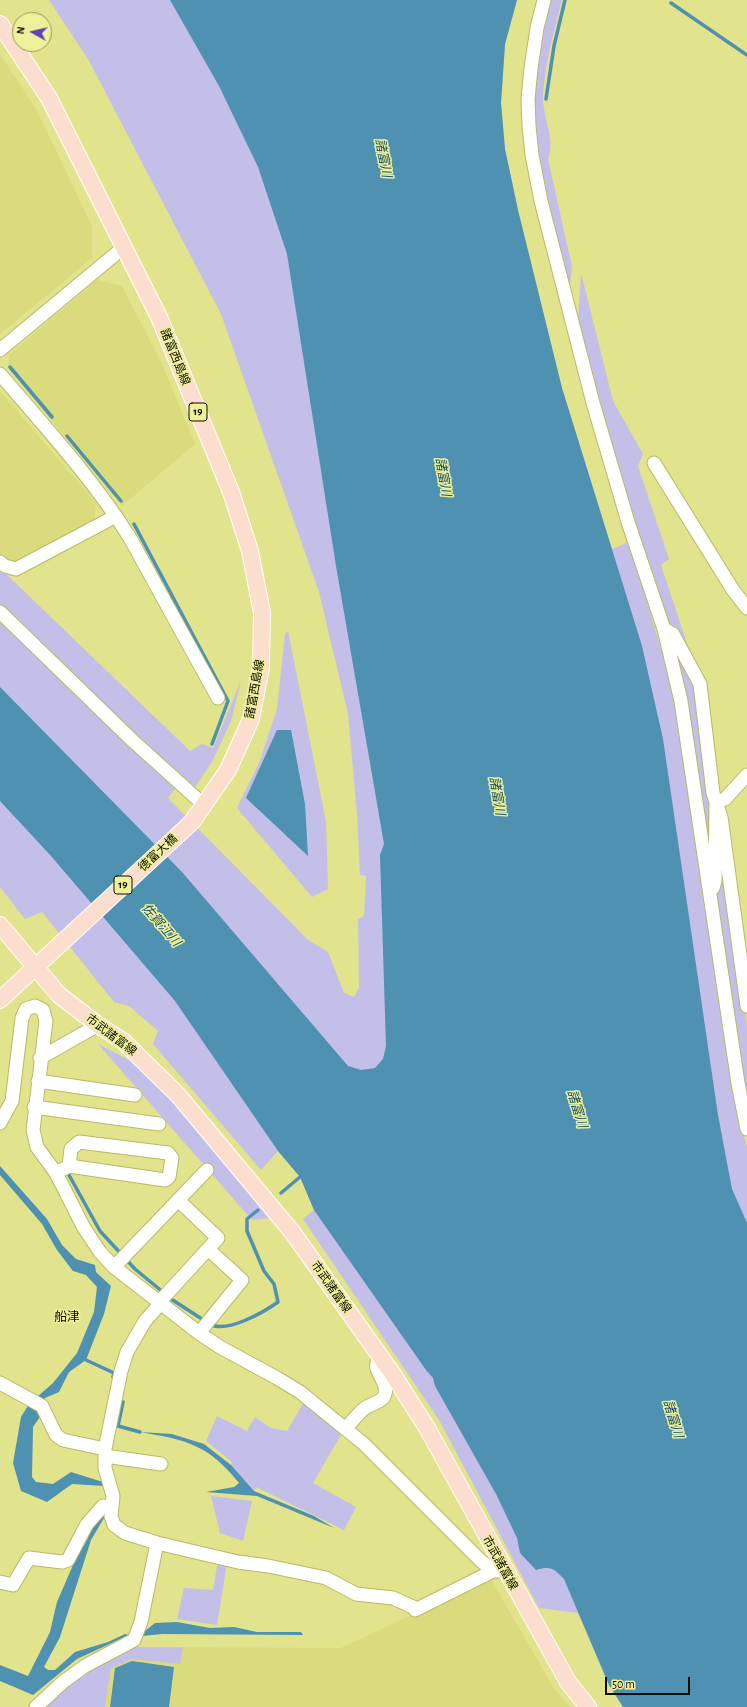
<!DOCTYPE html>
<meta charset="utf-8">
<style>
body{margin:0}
#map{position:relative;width:747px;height:1707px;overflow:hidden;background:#e1e38d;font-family:"Alegreya Sans",sans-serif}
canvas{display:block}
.north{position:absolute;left:12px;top:12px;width:40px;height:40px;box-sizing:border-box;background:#eff19a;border:1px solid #95965c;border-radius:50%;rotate:278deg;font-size:11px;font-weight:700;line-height:16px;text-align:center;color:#0e0d00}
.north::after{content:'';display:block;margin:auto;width:14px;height:18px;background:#6041b9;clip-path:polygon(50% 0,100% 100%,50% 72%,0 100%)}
.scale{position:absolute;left:605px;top:1677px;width:85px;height:18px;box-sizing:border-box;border:2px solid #0e0d00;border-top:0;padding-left:5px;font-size:12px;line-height:14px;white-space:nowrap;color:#0e0d00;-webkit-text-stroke:3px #eff19a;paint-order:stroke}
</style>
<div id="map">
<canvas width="747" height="1707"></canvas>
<div class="north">N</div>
<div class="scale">50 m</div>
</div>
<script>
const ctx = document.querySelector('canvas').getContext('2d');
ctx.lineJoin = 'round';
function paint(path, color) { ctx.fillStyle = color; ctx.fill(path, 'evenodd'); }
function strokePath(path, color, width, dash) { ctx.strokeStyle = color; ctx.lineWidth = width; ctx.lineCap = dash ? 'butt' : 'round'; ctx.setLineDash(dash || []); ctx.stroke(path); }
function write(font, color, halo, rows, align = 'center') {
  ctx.font = font + ' "Alegreya Sans","Noto Sans JP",sans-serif'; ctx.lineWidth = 3; ctx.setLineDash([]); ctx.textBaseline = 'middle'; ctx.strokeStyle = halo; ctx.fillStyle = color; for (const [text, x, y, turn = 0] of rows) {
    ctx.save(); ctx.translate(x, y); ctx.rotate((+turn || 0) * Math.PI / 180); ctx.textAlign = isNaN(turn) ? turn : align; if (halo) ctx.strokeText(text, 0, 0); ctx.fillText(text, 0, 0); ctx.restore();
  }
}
paint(new Path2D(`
 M 0,54 L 37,111 L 92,226 L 92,258 L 0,334 Z
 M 97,280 L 122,286 L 162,364 L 195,444 L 122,506 L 8,368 L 9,355 Z
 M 0,391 L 96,503 L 94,520 L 14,563 L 5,561 L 0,556 Z
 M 490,1578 L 555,1690 L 570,1707 L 43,1707 L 135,1647 L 341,1648 Z`), '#dadb7c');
paint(new Path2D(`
 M 49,0 L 177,0 L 201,34 L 297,252 L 389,827 L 394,1044 L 373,1093 L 0,704 L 0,568 L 190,751 L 202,744 L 213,748 L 241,681 L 231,721 L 212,762 L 195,787 L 184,777 L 168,798 L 308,940 L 328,952 L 344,993 L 354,997 L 359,988 L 358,919 L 364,916 L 366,876 L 360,875 L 357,814 L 348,714 L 319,592 L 221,314 L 88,59 Z
 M 517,0 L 505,44 L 501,103 L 505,149 L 518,210 L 562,388 L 612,549 L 629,542 L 676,699 L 737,1111 L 747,1147 L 747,1265 L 729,1213 L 504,213 L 490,56 Z
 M 547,0 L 562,0 C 554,31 545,63 543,95 C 542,116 556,139 548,159 L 572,267 L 568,301 L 533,149 L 531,95 Z
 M 581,273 L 613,401 L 643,454 L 638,466 L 669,559 L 661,565 L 695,668 L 667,622 L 632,518 L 578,319 Z
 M 288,631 L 326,822 L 328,889 L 312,897 L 237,808 L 259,763 L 277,709 L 285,634 Z
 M 670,637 L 698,690 L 713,816 L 711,882 L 685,691 Z
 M 0,788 L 239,1051 L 558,1556 L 623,1707 L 609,1685 L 578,1613 L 539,1608 L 439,1420 L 303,1219 L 314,1210 L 300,1177 L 278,1151 L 261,1170 L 153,1044 L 158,1031 L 129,1006 L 114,1002 L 42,912 L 25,919 L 0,887 Z
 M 720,835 L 747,1026 L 747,1102 L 717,905 Z
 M 98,1044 L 129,1060 L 175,1103 L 270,1218 L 252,1220 Z
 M 304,1402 L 342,1433 L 313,1483 L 356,1507 L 344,1530 L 256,1487 L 254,1491 L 231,1465 L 232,1462 L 206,1441 L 217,1416 L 247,1431 L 255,1417 L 271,1428 L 287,1431 Z
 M 211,1496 L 252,1501 L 243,1541 L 220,1533 Z
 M 218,1560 L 227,1563 L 217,1625 L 177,1619 L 184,1588 L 213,1590 Z
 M 135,1647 L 183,1647 L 180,1664 L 133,1659 L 111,1668 L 105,1707 L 43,1707 L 86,1671 Z`), '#c3bfe8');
paint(new Path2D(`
 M 170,0 L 517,0 L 505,44 L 501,103 L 505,149 L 518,210 L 562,388 L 642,646 L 663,739 L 718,1115 L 732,1189 L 747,1223 L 747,1707 L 623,1707 L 609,1685 L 564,1579 C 553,1568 551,1566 536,1570 L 520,1553 L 517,1538 L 496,1494 L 435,1386 L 433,1378 L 426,1370 L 314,1210 L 300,1177 L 278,1151 L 175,1001 L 51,856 L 0,801 L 0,687 L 182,872 L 348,1066 L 361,1070 L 375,1068 L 383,1059 L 386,1046 L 380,855 L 384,844 L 336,566 L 287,254 L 258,167 L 219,86 Z
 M 277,730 L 291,730 L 305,804 L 308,856 L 246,798 Z
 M 0,1166 L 47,1219 L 62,1245 L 76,1259 L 95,1265 L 96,1272 L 111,1286 L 104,1314 L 86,1360 L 69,1372 L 59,1392 L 45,1398 L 37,1407 L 42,1414 L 33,1427 L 32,1477 L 36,1482 L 53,1484 L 71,1472 L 106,1483 L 108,1496 L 106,1496 L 104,1486 L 72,1484 L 47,1502 L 21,1491 L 13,1463 L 21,1417 L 29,1404 L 53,1383 L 77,1353 L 94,1312 L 97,1287 L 86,1275 L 73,1271 L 57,1250 L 42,1224 L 0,1175 Z
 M 140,1432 L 172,1434 L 204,1444 L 231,1465 L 254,1491 L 314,1516 L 334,1528 L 257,1496 L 206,1492 L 234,1487 L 239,1483 C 208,1444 186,1440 140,1432 Z
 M 103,1514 L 104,1518 L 91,1540 L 60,1637 L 44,1667 L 48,1670 L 55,1670 L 75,1652 L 108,1642 L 125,1634 L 129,1635 L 77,1659 L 33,1695 L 0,1681 L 0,1665 L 28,1676 L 50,1632 L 57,1602 L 86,1535 L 98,1515 Z
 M 177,1622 L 210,1628 L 234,1627 L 257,1632 L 301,1632 L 303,1635 L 162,1634 L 143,1636 L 140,1635 L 155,1623 Z
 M 132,1661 L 174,1667 L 169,1707 L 110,1707 L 115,1668 Z`), '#4e91b0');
strokePath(new Path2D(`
 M 671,3 L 747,55
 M 546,99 L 554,46 L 565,0
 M 10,367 L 52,417
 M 67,436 L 121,501
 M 134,524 L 228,701 L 212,744
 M 69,1175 L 100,1231 L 135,1269 L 164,1293
 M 281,1193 L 300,1177
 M 168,1297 L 205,1321
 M 210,1324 C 226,1334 264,1312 278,1302 L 274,1284 L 264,1271 L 247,1231 L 247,1219 L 258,1210
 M 86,1360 L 114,1373 L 113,1377
 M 123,1402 L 118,1426 L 140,1432`), '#4e91b0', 3.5);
const minor = new Path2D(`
 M 544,0 L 537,28 L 531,68 L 528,99 L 529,126 L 532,155 L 541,201 L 593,403 L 628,522 L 664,629 L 681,701 L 738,1083 L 747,1129
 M 0,350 L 124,247
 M 0,374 C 45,427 93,479 130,538 L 218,698
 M 654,463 L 733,590 L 747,608
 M 0,562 L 5,566 L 16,569 L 116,516
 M 0,612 L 133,741 L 204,805
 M 664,629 L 673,634 L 700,684 L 713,793 L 716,802 L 715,881 L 713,888
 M 747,775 L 725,799 L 716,802 L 721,817 L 747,1006
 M 40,1058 L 98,1025
 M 38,1081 L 135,1095
 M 34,1107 L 159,1124
 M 0,1123 L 12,1101 L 22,1018 L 26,1009 L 35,1006 L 43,1010 L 46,1021 L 33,1130 L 37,1147 L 56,1173 L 84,1228 L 100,1252 L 114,1267 L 199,1333 L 220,1347 L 277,1378 L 300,1392 L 364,1444 L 480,1560 L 493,1571 L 505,1571
 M 56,1173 L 69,1166 L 71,1149 L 79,1142 L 168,1153 L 172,1158 L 169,1177 L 165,1180 L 69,1166
 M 178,1200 L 218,1238 L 163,1298 L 160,1304 L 145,1321 L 127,1352 L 121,1371 L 105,1449 L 105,1468 L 113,1496 L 111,1516 L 114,1525 L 125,1533 L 157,1543 L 238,1562 L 268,1566 L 326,1578 L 356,1594 L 393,1598 L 413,1607 L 415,1610 L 493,1571
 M 114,1267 L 207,1170
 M 199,1333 L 242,1280 L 208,1249
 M 0,1383 L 42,1406 L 56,1435 L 63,1440 L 105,1449
 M 346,1428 C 352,1422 358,1413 365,1408 C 371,1404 384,1401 385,1394 C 389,1380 369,1370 380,1357
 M 105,1456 L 161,1464
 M 0,1582 L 13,1585 L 29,1558 L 62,1562 L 68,1560 L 87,1524 L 103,1506 L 111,1507
 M 36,1707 L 63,1682 L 85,1666 L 134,1640 L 141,1622 L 157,1543`);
const major = new Path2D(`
 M 0,24 L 49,98 L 159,317 L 231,492 L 250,551 L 262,613 L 261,667 L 251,719 L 228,770 L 192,822 L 0,1000
 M 0,925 L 59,995 L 98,1025 L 123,1041 L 178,1095 L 293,1233 L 394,1376 L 427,1428 L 568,1682 L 588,1707`);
strokePath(minor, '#b8b964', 15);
strokePath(major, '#fff', 18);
strokePath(minor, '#fff', 13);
strokePath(major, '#fbdece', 16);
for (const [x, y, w] of [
 [198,412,18],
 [123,885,18]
]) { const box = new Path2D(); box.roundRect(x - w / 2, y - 9, w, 18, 3); ctx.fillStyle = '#eff19a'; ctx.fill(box); strokePath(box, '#0e0d00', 1); }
write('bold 11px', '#0e0d00', null, [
 ["19",198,412],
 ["19",123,885]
]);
write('12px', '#0e0d00', '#eff19a', [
 ["諸富西島線",175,357,68],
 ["諸富西島線",255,689,-80],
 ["徳富大橋",158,853,-43],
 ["市武諸富線",111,1035,37],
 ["市武諸富線",331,1287,55],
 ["市武諸富線",500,1563,61]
]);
write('italic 13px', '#174e64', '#eff19a', [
 ["諸富川",383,158,79],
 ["諸富川",443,477,80],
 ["諸富川",497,796,80],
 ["佐賀江川",161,925,49],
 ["諸富川",577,1109,73],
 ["諸富川",673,1419,73]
]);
write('13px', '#0e0d00', '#eff19a', [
 ["船津",67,1317]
]);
</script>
